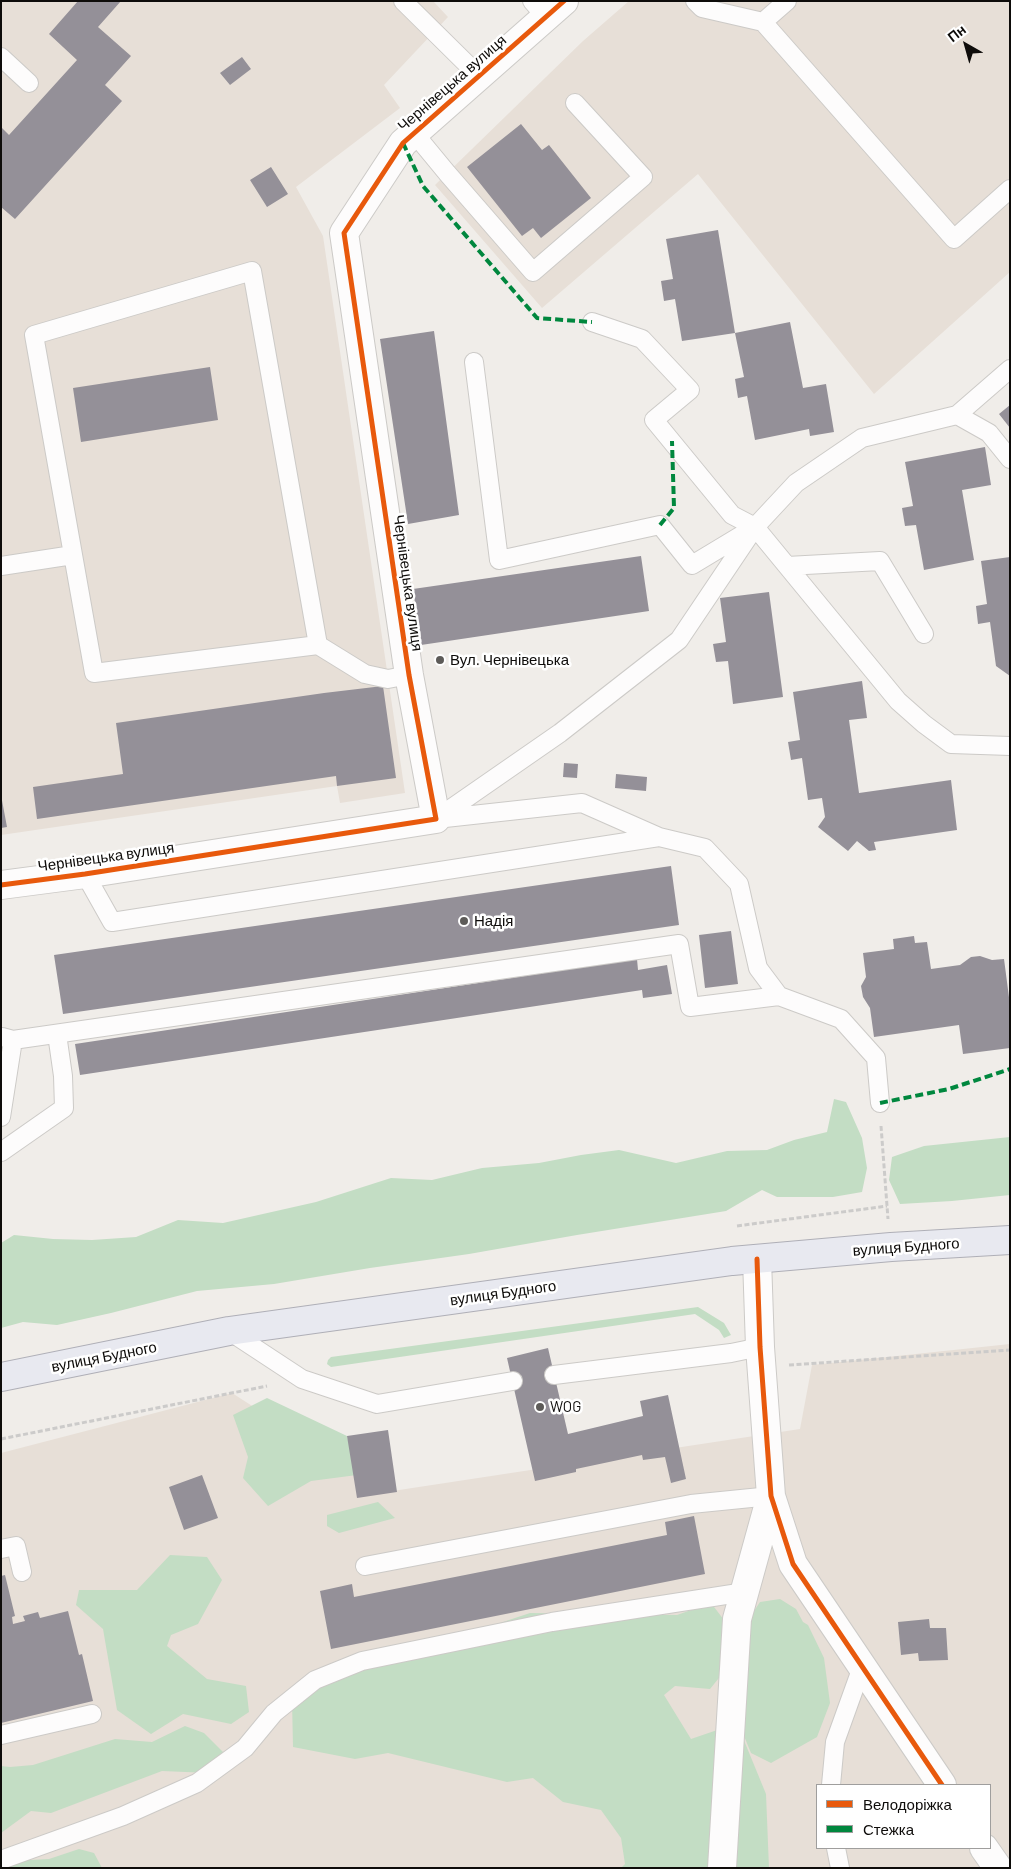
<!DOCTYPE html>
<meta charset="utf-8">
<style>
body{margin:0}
#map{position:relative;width:1011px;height:1869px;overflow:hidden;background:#f0ede9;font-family:Barlow,sans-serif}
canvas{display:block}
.frame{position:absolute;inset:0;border:2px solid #0e0c0a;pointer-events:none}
.legend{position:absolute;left:816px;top:1784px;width:175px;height:65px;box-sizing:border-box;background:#fff;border:1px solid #9f9e9d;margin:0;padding:6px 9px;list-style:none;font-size:15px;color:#0e0c0a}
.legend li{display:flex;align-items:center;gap:10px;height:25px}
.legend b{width:25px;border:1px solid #9f9e9d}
.north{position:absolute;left:941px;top:20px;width:50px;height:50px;-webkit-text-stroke:4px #fff;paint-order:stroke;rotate:322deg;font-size:14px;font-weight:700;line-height:20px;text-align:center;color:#0e0c0a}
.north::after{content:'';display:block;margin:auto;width:18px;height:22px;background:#0e0c0a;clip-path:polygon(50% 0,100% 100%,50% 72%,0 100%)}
</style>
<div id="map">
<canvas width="1011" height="1869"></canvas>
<div class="frame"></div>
<ul class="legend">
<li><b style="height:6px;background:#e8590c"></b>Велодоріжка</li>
<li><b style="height:6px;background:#00873e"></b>Стежка</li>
</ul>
<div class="north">Пн</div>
</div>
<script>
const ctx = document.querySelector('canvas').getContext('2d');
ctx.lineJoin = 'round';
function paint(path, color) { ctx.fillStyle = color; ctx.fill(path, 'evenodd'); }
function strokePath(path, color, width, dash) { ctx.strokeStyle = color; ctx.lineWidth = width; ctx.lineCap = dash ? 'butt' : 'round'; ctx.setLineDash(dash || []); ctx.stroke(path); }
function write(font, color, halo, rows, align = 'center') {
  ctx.font = font + ' Barlow,sans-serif'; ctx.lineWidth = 5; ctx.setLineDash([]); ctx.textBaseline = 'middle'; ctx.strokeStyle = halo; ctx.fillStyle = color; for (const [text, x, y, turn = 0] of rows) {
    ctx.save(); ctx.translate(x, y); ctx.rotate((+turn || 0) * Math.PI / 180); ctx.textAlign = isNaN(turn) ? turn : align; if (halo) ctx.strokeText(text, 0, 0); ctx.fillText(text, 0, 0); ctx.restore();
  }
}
paint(new Path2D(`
 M 1,1 L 433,1 L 448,17 L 384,85 L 400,108 L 296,187 L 323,236 L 405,793 L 340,803 L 337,786 L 1,835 Z
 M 629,1 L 1010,1 L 1010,272 L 874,394 L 698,174 L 542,308 L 435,185 L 583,41 Z
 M 1010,1344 L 1010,1868 L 1,1868 L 1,1453 L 232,1393 L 386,1492 L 800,1429 L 812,1365 ZM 817,1785 L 990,1785 L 990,1848 L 817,1848 Z`), '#e7dfd7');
paint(new Path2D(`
 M 834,1099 L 846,1102 L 862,1138 L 867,1168 L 862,1192 L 833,1197 L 777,1197 L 762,1190 L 726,1211 L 577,1235 L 469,1254 L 370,1268 L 274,1284 L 197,1291 L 111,1313 L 57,1325 L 23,1322 L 1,1328 L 1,1243 L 14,1235 L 53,1239 L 92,1240 L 136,1237 L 178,1220 L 223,1223 L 316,1202 L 391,1178 L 432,1180 L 482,1168 L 539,1163 L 581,1155 L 619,1150 L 676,1163 L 727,1151 L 767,1150 L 794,1140 L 827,1132 Z
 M 1010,1137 L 1010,1195 L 952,1201 L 900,1204 L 889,1180 L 892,1157 L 924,1146 Z
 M 698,1307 L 724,1323 L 731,1335 L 724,1338 L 719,1330 L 695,1314 L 331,1367 L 327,1364 L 328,1360 L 331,1357 Z
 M 267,1398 L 347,1436 L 357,1475 L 311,1481 L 268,1506 L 243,1478 L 248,1457 L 233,1415 Z
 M 378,1502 L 395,1518 L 339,1533 L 327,1526 L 327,1515 Z
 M 170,1555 L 207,1557 L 222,1580 L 198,1624 L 171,1635 L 167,1646 L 207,1679 L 246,1686 L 249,1712 L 231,1724 L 183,1714 L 151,1734 L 117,1710 L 103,1629 L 76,1605 L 79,1590 L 137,1590 Z
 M 780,1599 L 796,1609 L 803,1622 L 808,1625 L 824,1658 L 830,1703 L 817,1737 L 771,1763 L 751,1753 L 744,1736 L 748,1620 L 760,1602 Z
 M 711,1603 L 724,1620 L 727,1668 L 710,1689 L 675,1686 L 664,1695 L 691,1739 L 726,1727 L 743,1738 L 766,1794 L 769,1868 L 621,1868 L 625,1864 L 621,1838 L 601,1810 L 563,1802 L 533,1778 L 507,1782 L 388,1753 L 355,1759 L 293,1747 L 292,1700 L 315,1680 L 398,1657 L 530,1613 L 677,1615 Z
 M 185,1726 L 204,1733 L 227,1756 L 209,1773 L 162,1771 L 51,1813 L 31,1811 L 1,1833 L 1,1766 L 10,1767 L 33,1765 L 115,1739 L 152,1742 Z
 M 79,1849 L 94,1853 L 102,1868 L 1,1868 L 10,1861 L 49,1859 Z`), '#c3ddc4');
paint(new Path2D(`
 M 78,1 L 121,1 L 98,27 L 131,56 L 105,85 L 122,101 L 15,219 L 1,207 L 1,127 L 9,135 L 77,60 L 49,34 Z
 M 242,57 L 251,69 L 230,85 L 220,73 Z
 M 521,124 L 542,150 L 549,145 L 591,198 L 541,238 L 533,228 L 522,236 L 467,167 Z
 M 271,167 L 288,194 L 267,207 L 250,180 Z
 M 718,230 L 735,333 L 682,341 L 675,299 L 664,301 L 661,281 L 673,279 L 666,239 Z
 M 790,322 L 803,388 L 826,384 L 834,432 L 810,436 L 809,429 L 755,440 L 747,396 L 738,398 L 735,379 L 744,377 L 735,333 Z
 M 434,331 L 459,515 L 408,524 L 380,339 Z
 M 210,367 L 218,420 L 81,442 L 73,388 Z
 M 1010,405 L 1010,428 L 999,414 Z
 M 985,447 L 991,485 L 962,490 L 974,560 L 924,570 L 916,525 L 905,526 L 902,508 L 913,506 L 905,462 Z
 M 641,556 L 649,611 L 421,645 L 413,589 Z
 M 1010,557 L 1010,676 L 996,666 L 990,622 L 978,624 L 976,606 L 987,604 L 981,561 Z
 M 769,592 L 783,697 L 733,704 L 728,661 L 716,662 L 713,644 L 726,642 L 720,598 Z
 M 862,681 L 867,718 L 849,720 L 859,793 L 951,780 L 957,830 L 874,842 L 876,850 L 869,851 L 857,841 L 848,851 L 818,827 L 825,817 L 822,798 L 808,800 L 802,758 L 791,760 L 788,742 L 800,740 L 793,692 Z
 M 383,686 L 396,778 L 337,786 L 336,776 L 37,819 L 33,787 L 123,774 L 116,723 L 324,693 Z
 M 564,763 L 578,764 L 577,778 L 563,777 Z
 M 616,774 L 647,777 L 646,791 L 615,788 Z
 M 1,795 L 7,827 L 1,828 Z
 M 671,866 L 679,925 L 63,1014 L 54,955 Z
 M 731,931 L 738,984 L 705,988 L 699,935 Z
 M 914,936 L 915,943 L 927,942 L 931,969 L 960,965 L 971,957 L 980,956 L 992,960 L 1004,959 L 1010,1005 L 1010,1048 L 963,1054 L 959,1025 L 874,1037 L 870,1008 L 863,997 L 861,986 L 866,977 L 863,953 L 894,949 L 893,939 Z
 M 637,959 L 638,970 L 667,965 L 672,994 L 643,998 L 642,990 L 80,1075 L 75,1044 Z
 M 548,1348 L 568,1434 L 643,1416 L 640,1401 L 668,1395 L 686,1479 L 671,1483 L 665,1457 L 643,1460 L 642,1455 L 576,1469 L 576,1472 L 535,1481 L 507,1358 Z
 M 388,1430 L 397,1492 L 357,1498 L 347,1436 Z
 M 202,1475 L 218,1518 L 184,1530 L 169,1487 Z
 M 694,1516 L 705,1574 L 331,1649 L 320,1591 L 352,1584 L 354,1597 L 667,1535 L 665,1522 Z
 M 5,1575 L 15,1616 L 12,1617 L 13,1624 L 25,1621 L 23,1616 L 38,1612 L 40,1618 L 68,1611 L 79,1655 L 82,1654 L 93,1701 L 1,1723 L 1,1576 Z
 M 929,1619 L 930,1628 L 946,1628 L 948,1660 L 919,1661 L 918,1653 L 901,1655 L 898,1622 Z`), '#949098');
const service = new Path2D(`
 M 403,1 L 479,76
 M 532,1 L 546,17
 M 695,1 L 702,8 L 763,22 L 787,1
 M 763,22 L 954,239 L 1010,189
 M 1,57 L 29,83
 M 414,133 L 447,173 L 533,272 L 643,177 L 575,103
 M 592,322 L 642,339 L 690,390 L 654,420 L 732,515 L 755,527
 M 1010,369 L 957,415 L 862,438 L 796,483 L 755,527 L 898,701 L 924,724 L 951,744 L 1010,746
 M 957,415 L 989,433 L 1010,459
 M 1,566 L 73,555
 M 787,566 L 880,561 L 924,634
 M 318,645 L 94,673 L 34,335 L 252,271 L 318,645 L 365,674 L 388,679 L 409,675
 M 659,837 L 705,848 L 739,884 L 758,968 L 779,996 L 841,1019 L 876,1058 L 880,1103
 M 85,874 L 112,922 L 659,837 L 582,803 L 436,819 L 560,733 L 679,640 L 755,527 L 692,565 L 660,525 L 499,560 L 474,362
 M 13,1040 L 679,944 L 690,1007 L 779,996
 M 1,1117 L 13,1040 L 2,1037
 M 1,1152 L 64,1108 L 63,1076 L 57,1034
 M 229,1331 L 302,1379 L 377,1404 L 513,1381
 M 554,1375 L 731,1353 L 760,1347
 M 1,1549 L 16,1546 L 22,1572
 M 365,1566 L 691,1504 L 771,1496
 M 1,1735 L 92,1714
 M 831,1785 L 835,1742 L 862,1667
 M 836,1848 L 840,1868
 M 1,1860 L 123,1816 L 197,1783 L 245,1748 L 274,1713 L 315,1680 L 362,1661 L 552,1622 L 745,1592`);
const minor = new Path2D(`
 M 1,885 L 85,874 L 436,819 L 409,675 L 344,233 L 403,143 L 564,1
 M 757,1259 L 760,1347 L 771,1496 L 793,1564 L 942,1785
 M 984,1848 L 998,1868
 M 722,1868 L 737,1619 L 771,1496`);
const trunk = new Path2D(`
 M 1,1377 L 229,1331 L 732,1261 L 891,1247 L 1010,1240`);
strokePath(service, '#cccac7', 20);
strokePath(minor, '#cccac7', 30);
strokePath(trunk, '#afafb7', 30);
strokePath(new Path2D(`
 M 881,1126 L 888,1219
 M 737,1226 L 887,1206
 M 789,1365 L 1010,1350
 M 1,1439 L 267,1386`), '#cccbca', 3, [5, 2.5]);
strokePath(service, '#fdfcfc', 18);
strokePath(minor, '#fdfcfc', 28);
strokePath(trunk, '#e8e9f0', 28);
strokePath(new Path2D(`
 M 403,143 L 423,186 L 537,318 L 592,322
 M 660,525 L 674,508 L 672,441
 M 880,1103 L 949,1089 L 1010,1069`), '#00873e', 4, [8, 4]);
strokePath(new Path2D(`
 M 1,885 L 85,874 L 436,819 L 409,675 L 344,233 L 403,143 L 564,1
 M 757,1259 L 760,1347 L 771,1496 L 793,1564 L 942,1785`), '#e8590c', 5);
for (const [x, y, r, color] of [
 [440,660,5,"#5d5b58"],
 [464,921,5,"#5d5b58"],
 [540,1407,5,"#5d5b58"]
]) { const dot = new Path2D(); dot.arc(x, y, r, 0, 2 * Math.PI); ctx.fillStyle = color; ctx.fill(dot); strokePath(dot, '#fff', 2); }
write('15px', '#0e0c0a', '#fff', [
 ["Чернівецька вулиця",452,83,-41],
 ["Чернівецька вулиця",408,583,82],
 ["Чернівецька вулиця",106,857,-8],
 ["вулиця Будного",906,1247,-4],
 ["вулиця Будного",503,1293,-8],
 ["вулиця Будного",104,1357,-11]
]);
write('15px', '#0e0c0a', '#fff', [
 ["Вул. Чернівецька",450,660],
 ["Надія",474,921],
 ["WOG",550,1407]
], 'left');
</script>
